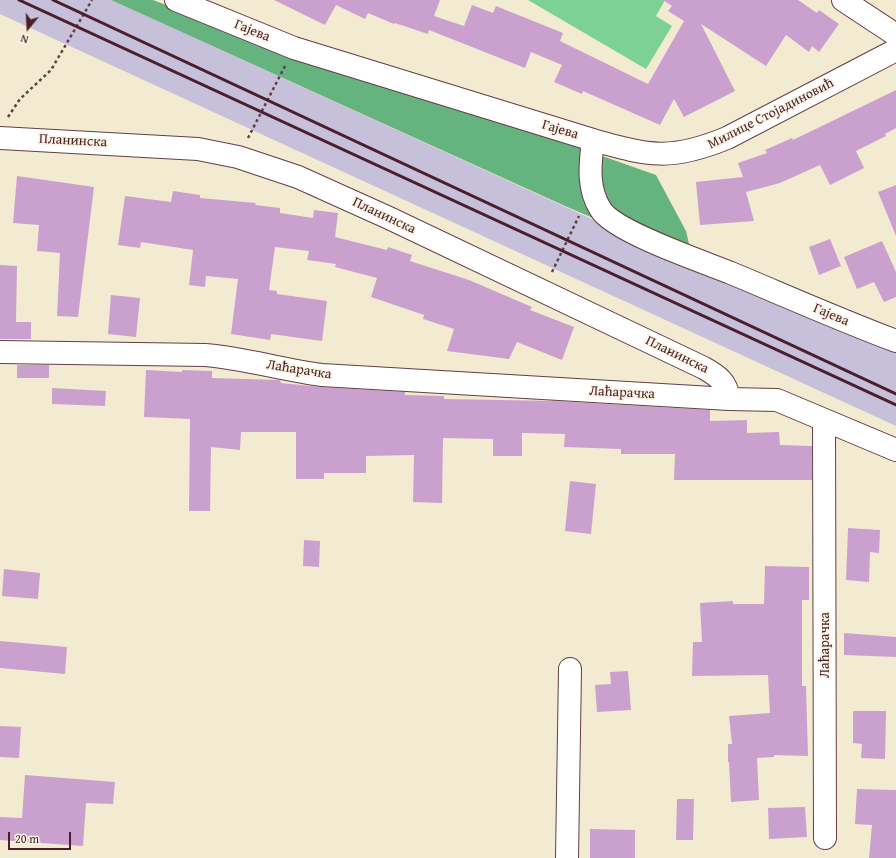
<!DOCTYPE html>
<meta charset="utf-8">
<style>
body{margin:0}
#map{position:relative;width:896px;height:858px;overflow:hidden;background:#f3ebd1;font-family:"Gentium Book Plus",serif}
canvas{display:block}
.north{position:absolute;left:8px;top:8px;width:40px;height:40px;-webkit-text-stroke:3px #fcf5e5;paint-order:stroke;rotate:198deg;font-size:11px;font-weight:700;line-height:16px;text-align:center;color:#4a1f2b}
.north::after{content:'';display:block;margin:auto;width:14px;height:18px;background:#4a1f2b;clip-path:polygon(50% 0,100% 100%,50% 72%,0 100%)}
.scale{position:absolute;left:8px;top:832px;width:63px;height:18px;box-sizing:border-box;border:2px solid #4a1f2b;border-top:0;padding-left:5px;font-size:12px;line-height:14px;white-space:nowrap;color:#4a1f2b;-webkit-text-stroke:3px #fcf5e5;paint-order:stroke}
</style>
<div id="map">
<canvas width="896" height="858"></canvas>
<div class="north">N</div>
<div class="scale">20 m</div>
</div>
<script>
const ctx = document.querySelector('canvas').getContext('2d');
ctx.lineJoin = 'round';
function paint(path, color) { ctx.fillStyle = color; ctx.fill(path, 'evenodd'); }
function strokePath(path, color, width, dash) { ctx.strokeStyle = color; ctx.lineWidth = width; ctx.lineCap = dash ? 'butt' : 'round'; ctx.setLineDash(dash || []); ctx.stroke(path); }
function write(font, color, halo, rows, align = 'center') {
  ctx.font = font + ' "Gentium Book Plus",serif'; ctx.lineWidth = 3.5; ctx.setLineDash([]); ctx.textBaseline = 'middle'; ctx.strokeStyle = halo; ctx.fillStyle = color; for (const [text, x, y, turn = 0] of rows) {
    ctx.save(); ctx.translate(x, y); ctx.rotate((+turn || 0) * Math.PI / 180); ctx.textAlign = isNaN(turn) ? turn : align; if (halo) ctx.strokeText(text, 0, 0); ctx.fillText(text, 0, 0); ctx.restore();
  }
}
paint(new Path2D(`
 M 0,0 L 111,0 L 616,230 L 896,346 L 896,426 L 0,14 Z`), '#c6c0da');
paint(new Path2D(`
 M 528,0 L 665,0 L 656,16 L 672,26 L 646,69 Z`), '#7cd195');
paint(new Path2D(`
 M 111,0 L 153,0 L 342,72 L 571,145 L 656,175 L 686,231 L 693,261 L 565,206 Z`), '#65b37e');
paint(new Path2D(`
 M 274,0 L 440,0 L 434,16 L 464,26 L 472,5 L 493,13 L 496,6 L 563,33 L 560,41 L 648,84 L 684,21 L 668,11 L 672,6 L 663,0 L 798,0 L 817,13 L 819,10 L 839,24 L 819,52 L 812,46 L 809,52 L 786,35 L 766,66 L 701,24 L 735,91 L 684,117 L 674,99 L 660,125 L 583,91 L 582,94 L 554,82 L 562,65 L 531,52 L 525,68 L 429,30 L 428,34 L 395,23 L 394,24 L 368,13 L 365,19 L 336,5 L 325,25 Z
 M 896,90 L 896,128 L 885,134 L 886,136 L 856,151 L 864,168 L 830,185 L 820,165 L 780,183 L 746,192 L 754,221 L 700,225 L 696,182 L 743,177 L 738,163 L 767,153 L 765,150 L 792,138 L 793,140 Z
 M 17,176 L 94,187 L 78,317 L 57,316 L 60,253 L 37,251 L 39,225 L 13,223 Z
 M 896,185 L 896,236 L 878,192 Z
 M 173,191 L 200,195 L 200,198 L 256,203 L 255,205 L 280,208 L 280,213 L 313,218 L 314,210 L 338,213 L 335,237 L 387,250 L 388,247 L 412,255 L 410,261 L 469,280 L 532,307 L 530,310 L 574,327 L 562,360 L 517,342 L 509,359 L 447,351 L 454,329 L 423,319 L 424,315 L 371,297 L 377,278 L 335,267 L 336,264 L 307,260 L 309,251 L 275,247 L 269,290 L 277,291 L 277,294 L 327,301 L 322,341 L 271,334 L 270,340 L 231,334 L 238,279 L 206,276 L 205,287 L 189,285 L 193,250 L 141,242 L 140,248 L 118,245 L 125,196 L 171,202 Z
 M 830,239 L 841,266 L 819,275 L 809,247 Z
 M 882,241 L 896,272 L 896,297 L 884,302 L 874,282 L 857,289 L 844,257 Z
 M 0,265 L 17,266 L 16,322 L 31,322 L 31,339 L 0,339 Z
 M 111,295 L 140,298 L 136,337 L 108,334 Z
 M 17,365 L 49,365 L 49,378 L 17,378 Z
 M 146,370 L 182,372 L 182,370 L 212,371 L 212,378 L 280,380 L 281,383 L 321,387 L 405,392 L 405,395 L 444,396 L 444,399 L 556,401 L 710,410 L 710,421 L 747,420 L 747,433 L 779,432 L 780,445 L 812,446 L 812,480 L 674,480 L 675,454 L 621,454 L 621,449 L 564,447 L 565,434 L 522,433 L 522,456 L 493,456 L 493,439 L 443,438 L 442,503 L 413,502 L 414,455 L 366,456 L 366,473 L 324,473 L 324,479 L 296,479 L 296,432 L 241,432 L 240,450 L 211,447 L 210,511 L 189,511 L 190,419 L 144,417 Z
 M 52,388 L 106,391 L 105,406 L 52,404 Z
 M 570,481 L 596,484 L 591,534 L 565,531 Z
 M 848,528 L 880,530 L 879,553 L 870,552 L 869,582 L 846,580 Z
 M 304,540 L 320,541 L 319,567 L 303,566 Z
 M 765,566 L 809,567 L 809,600 L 802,600 L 802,686 L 806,686 L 808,756 L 774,755 L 774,757 L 757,758 L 759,800 L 731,802 L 729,762 L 728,762 L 728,744 L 732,744 L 729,716 L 770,713 L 768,675 L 692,676 L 693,642 L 702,642 L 700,603 L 733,601 L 733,604 L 764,604 Z
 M 4,569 L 40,573 L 38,599 L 2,596 Z
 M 844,633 L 896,637 L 896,657 L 844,655 Z
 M 0,641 L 67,647 L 65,674 L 0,668 Z
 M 628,671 L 631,710 L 597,712 L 595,685 L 611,684 L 610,672 Z
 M 853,711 L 886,711 L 885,759 L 861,758 L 862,744 L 853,743 Z
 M 0,726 L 21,727 L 19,758 L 0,757 Z
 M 25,775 L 115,782 L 113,804 L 86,803 L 83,846 L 0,840 L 0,817 L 22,818 Z
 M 857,789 L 896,790 L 896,858 L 869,858 L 872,825 L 855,824 Z
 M 677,799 L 694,799 L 693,840 L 676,840 Z
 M 805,807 L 807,837 L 769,839 L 768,808 Z
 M 590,829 L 635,830 L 635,858 L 590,858 Z`), '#caa0cf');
const minor = new Path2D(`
 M 176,0 L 294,48 L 593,140 C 650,156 671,161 727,138 L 896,50
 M 843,0 L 896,35
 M 0,138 L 198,149 L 238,157 L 298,177 L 389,218 L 704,368 C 718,376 727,382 729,399
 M 593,140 C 590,164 587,189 601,210 C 615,232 704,262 731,273 C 786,296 840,320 896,341
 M 0,352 L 205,355 C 244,358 282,370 322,375 L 729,399 L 777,400 L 896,450
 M 824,420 L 825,838
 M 567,858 L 570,669`);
strokePath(minor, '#633e44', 24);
strokePath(new Path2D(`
 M 8,117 L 20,99 L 51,70 L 92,0
 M 248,138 L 285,66
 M 552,272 L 579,216`), '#633e44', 2.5, [3, 3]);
strokePath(minor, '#fff', 22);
strokePath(new Path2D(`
 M 19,0 L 896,405
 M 53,0 L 896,394`), '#4a1f2b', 3);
write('14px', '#4a1f2b', '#fcf5e5', [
 ["Гајева",252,31,22],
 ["Милице Стојадиновић",771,114,-27],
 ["Гајева",560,130,17],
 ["Планинска",73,141,3],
 ["Планинска",384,216,25],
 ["Гајева",831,315,23],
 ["Планинска",677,355,26],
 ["Лаћарачка",299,370,9],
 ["Лаћарачка",622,393,3],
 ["Лаћарачка",825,645,-90]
]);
</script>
